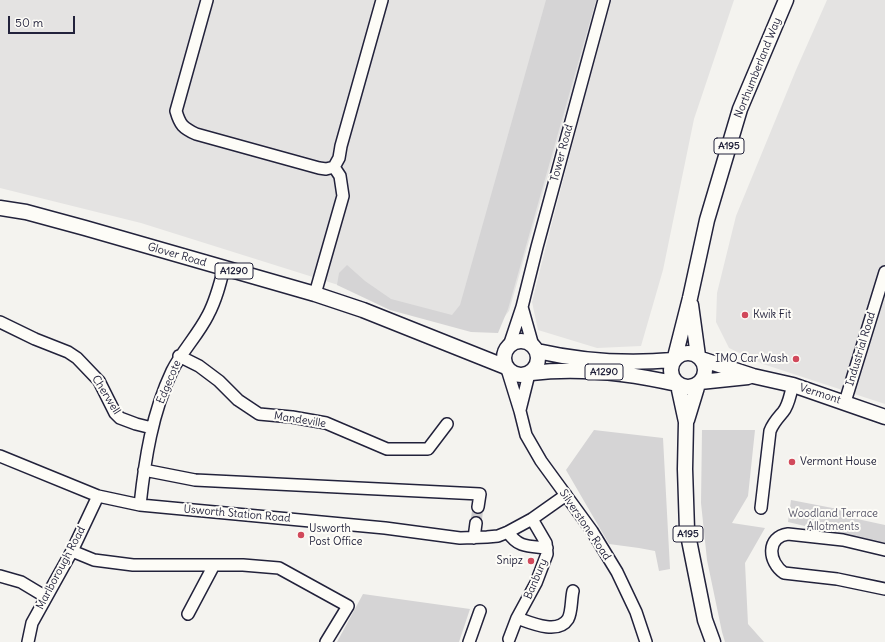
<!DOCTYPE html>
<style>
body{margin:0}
#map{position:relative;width:885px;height:642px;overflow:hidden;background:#f4f3ef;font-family:Delius,sans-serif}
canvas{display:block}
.scale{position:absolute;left:8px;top:16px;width:67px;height:18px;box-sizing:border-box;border:2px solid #22223b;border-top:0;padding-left:5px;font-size:12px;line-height:14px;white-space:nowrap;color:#22223b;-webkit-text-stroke:3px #fdfcf7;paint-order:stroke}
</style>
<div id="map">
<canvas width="885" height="642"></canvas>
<div class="scale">50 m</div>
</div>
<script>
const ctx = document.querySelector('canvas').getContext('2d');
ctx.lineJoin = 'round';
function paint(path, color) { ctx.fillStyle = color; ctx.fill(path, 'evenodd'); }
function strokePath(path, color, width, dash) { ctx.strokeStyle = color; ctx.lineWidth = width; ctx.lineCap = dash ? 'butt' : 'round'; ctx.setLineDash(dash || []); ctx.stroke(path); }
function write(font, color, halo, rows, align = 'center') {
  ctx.font = font + ' Delius,sans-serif'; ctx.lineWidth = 4; ctx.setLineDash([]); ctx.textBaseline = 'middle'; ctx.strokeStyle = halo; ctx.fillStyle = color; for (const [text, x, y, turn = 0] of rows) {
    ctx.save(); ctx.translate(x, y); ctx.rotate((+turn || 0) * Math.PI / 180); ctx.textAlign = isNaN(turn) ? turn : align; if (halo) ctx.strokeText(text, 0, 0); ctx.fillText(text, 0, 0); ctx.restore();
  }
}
paint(new Path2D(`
 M 0,0 L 598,0 L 509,311 L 495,329 L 421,311 L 141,223 L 0,188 Z
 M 610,0 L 734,0 L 694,119 L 663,270 L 641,346 L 597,348 L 538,330 L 532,302 L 547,242 Z
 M 827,0 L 885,0 L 885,404 L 763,364 L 729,348 L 716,322 L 717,293 L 736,216 L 796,70 Z`), '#e4e3e2');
paint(new Path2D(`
 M 546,0 L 596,0 L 508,309 L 498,333 L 471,332 L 390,310 L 337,285 L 339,273 L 347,265 L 365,281 L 391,299 L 452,315 L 460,305 Z
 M 594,430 L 663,438 L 670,569 L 659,571 L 655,551 L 639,548 L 609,544 L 566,470 Z
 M 702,430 L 755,430 L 748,496 L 732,523 L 765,528 L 745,563 L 748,624 L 764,642 L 725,642 L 722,632 L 707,560 L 701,503 Z
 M 791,500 L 848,511 L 848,517 L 885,525 L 885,545 L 788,522 Z
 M 363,594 L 470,609 L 459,642 L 337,642 Z`), '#d5d4d5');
strokePath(new Path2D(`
 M 476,523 L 478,507`), '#cac9cb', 11, [11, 5.5]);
const minor = new Path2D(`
 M 207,0 L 176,111 C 180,125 183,128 196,134 L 319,168 L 326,169 L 334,167
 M 334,167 L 339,158 L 341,146 L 382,0
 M 315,294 L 343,196 L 340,176 L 334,167
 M 522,307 L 533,346
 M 0,322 L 35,339 L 68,352 L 77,358 L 99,381 L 115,413 L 120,418 L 136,424 L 152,428
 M 509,346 L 522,307 L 537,247 L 604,0
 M 179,356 L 199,366 L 219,381 L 238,400 L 259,414 L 292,417 L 326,423 L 387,449 L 428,449 L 447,424
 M 507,369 L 520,411 L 526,435 L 541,461 L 592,531 L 617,572 L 636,612 L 646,642
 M 845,402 L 885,272
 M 520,410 L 529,374
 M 0,456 L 98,496 L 140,505 L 385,528 L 460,538 L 487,537 L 498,536 L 508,532 L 532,519 L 566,495
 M 144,470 L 195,480 L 480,494 L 478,507
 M 140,505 C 145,459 152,413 172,371 C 182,351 198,335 208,315 C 216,300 220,284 224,268
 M 761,508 L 770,431 C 773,423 777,419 783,412 C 789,405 790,394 793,385
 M 508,532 C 518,548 529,546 547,548
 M 474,538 L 476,523
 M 885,550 L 843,540 L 788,534 C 766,537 768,562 784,573 L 837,579 L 885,589
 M 72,551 L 94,560 L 133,565 L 243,565 L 279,568 L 348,606 L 326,642
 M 0,576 L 21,582 L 46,597
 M 188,614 L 214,565
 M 517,618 C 531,623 558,635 568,619 C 572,612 571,599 573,591
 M 509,639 L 517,618 L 536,583 L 547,554 L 546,543 L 532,519
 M 28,642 L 32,623 L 72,551 L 98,496
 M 469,642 L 480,611`);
const major = new Path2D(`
 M 0,208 L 26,212 L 85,228 L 315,294 L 363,310 L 506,367
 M 691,305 L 698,356
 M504 358a17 17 0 1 1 34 0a17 17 0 1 1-34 0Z
 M 537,351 C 581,361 628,364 673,360
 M671 370a17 17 0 1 1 34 0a17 17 0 1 1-34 0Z
 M 675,357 L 690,298 L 707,220 L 740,109 L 786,0
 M 701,359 L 753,376 L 793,385 L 885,417
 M 531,373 C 580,367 629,373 677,384
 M 700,382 L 748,377
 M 678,385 L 686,422 L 685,469 L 687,530 L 705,620 L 713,642
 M 687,420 L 698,384`);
strokePath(minor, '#22223b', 14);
strokePath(major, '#22223b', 17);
strokePath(minor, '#fdfcf7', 11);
strokePath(major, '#fdfcf7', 14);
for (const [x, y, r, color] of [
 [745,315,4,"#d1495b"],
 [796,359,4,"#d1495b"],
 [792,462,4,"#d1495b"],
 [301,535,4,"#d1495b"],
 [531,561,4,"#d1495b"]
]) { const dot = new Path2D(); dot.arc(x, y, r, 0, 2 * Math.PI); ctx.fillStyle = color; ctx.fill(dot); strokePath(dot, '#fdfcf7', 1.5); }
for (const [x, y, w] of [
 [729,146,30],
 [234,271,38],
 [604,372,38],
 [688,534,30]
]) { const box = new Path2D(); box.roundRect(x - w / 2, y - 8, w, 16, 3); ctx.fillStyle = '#fdfcf7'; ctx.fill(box); strokePath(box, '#22223b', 1); }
write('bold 10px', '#22223b', null, [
 ["A195",729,146],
 ["A1290",234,271],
 ["A1290",604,372],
 ["A195",688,534]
]);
write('11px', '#22223b', '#fdfcf7', [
 ["Northumberland Way",758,68,-68],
 ["Tower Road",562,153,-75],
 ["Glover Road",177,255,16],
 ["Industrial Road",861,349,-73],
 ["Edgecote",169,382,-67],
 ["Vermont",820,394,18],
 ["Cherwell",106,395,58],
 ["Mandeville",300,420,9],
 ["Usworth Station Road",237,514,5],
 ["Silverstone Road",585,525,56],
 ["Marlborough Road",61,568,-62],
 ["Banbury",536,579,-67]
]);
write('11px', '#22223b', '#fdfcf7', [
 ["Kwik Fit",753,315],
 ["IMO Car Wash",788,359,"right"],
 ["Vermont House",800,462],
 ["Usworth",309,529],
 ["Post Office",309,542],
 ["Snipz",523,561,"right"]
], 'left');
write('11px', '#585769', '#fdfcf7', [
 ["Woodland Terrace",833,514],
 ["Allotments",833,527]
]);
</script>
